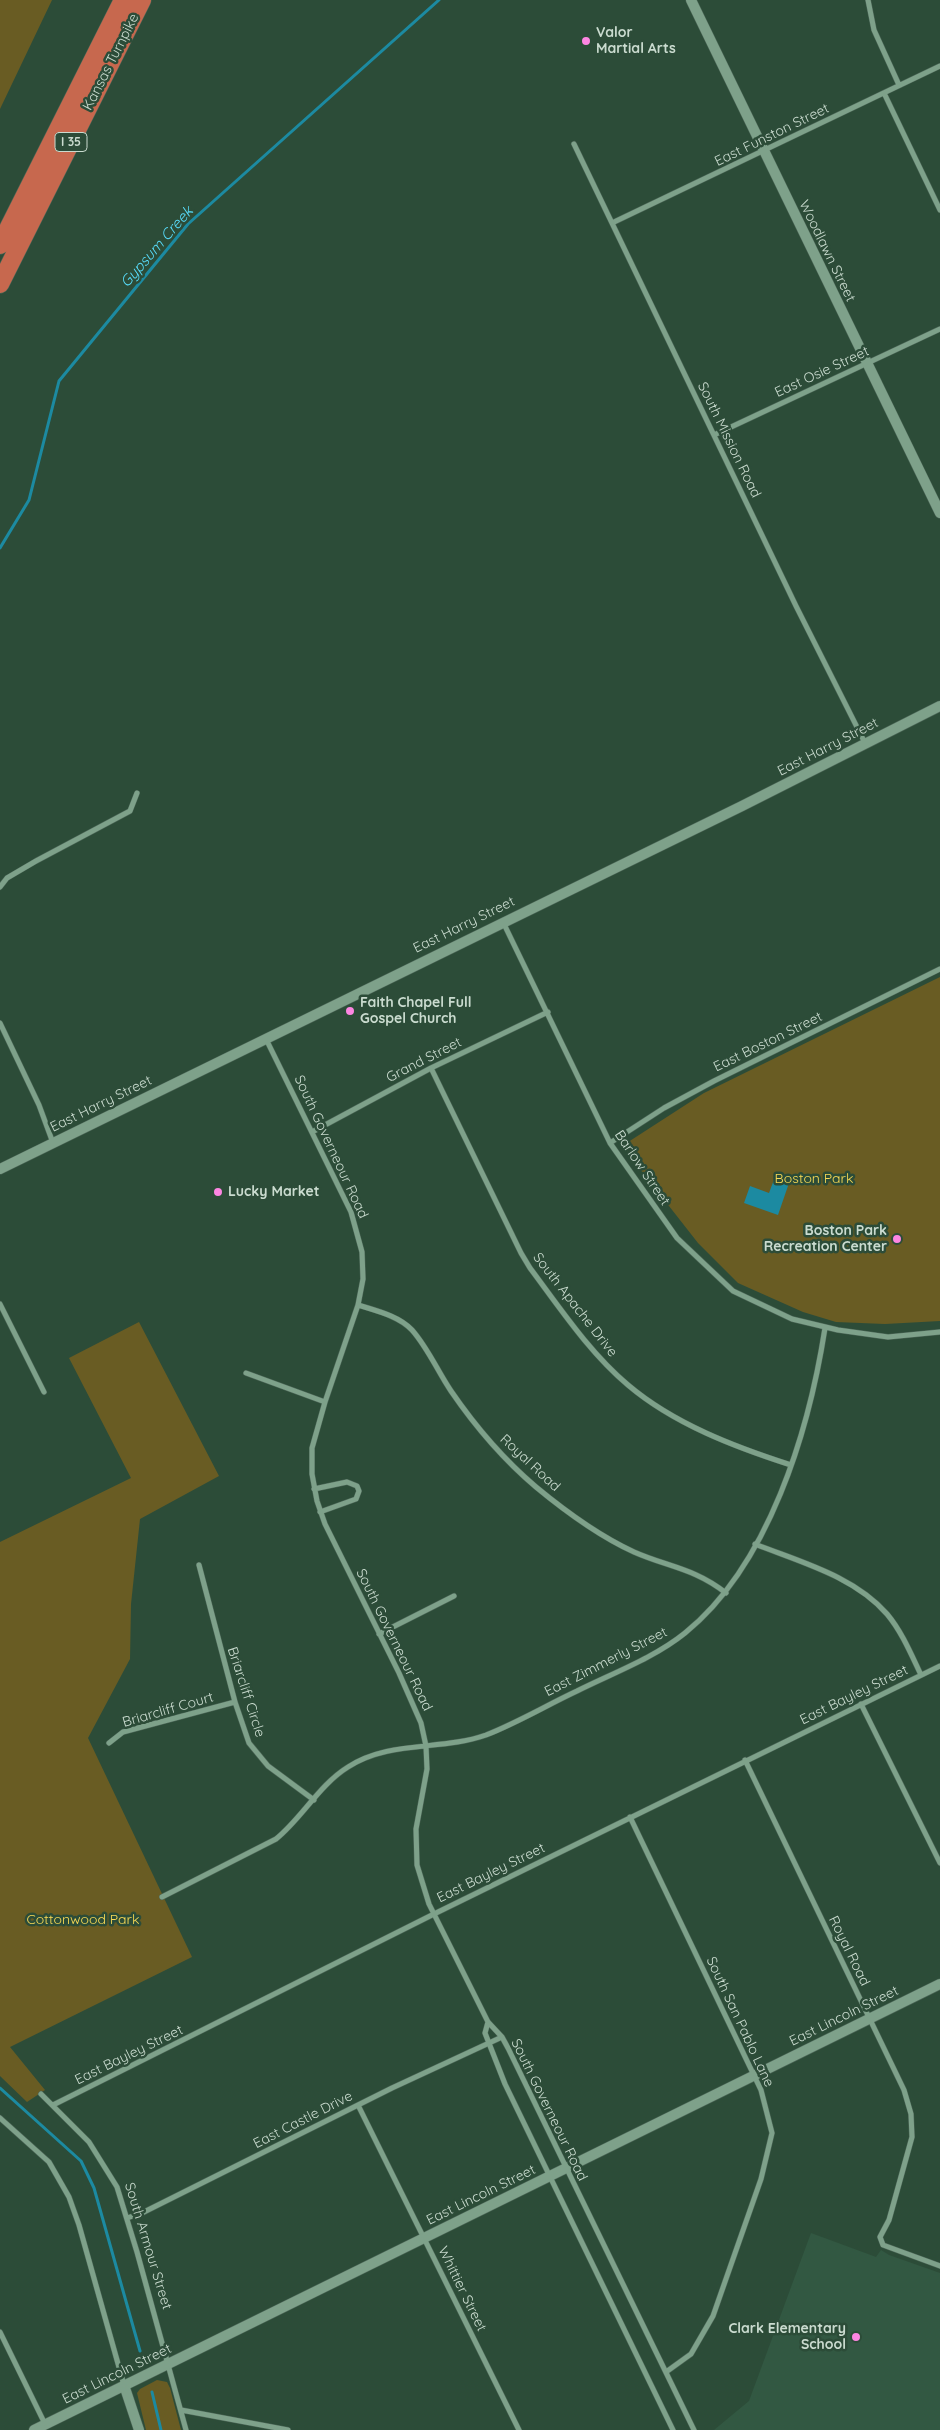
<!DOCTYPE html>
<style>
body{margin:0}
canvas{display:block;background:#2c4c38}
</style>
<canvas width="940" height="2430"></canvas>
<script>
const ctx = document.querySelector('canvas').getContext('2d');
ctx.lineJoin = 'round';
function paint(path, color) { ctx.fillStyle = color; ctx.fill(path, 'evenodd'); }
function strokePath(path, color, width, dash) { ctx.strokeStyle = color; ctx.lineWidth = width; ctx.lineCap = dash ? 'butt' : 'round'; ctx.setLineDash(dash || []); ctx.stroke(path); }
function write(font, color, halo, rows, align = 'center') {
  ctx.font = font + ' Quicksand,sans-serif'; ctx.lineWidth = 5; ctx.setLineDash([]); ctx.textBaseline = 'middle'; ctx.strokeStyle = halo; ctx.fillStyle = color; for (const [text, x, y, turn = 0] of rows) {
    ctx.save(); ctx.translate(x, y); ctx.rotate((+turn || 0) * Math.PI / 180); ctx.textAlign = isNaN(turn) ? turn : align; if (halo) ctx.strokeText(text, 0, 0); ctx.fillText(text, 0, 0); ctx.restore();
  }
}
paint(new Path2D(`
 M 811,2233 L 876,2257 L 881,2250 L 889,2255 L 940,2273 L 940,2430 L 714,2430 L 749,2401 Z`), '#325842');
paint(new Path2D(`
 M 0,0 L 52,0 L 0,109 Z
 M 940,977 L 940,1321 L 885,1324 L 836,1322 L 803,1312 L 738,1283 L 698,1243 L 622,1146 L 704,1093 Z
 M 139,1322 L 219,1476 L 140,1519 L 131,1604 L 130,1659 L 88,1738 L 192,1957 L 10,2047 L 45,2090 L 27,2102 L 0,2076 L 0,1542 L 131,1478 L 69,1358 Z
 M 157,2380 L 167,2382 L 170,2388 L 181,2430 L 146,2430 L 137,2393 L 140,2389 Z`), '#695c23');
paint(new Path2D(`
 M 775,1177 L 789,1183 L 778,1215 L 744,1203 L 750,1186 L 769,1193 Z`), '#1c8aa1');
strokePath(new Path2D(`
 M 0,548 L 29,500 L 59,381 L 188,224 L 439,0
 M 0,2088 L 81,2161 L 94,2188 L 140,2351
 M 152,2392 L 161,2430`), '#1c8aa1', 3);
const street = new Path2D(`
 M 868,0 L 874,30 L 899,85
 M 884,93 L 940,210
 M 574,144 L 796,606 L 865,743
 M 612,223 L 940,66
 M 714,435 L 940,329
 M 0,887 L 7,878 L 36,861 L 130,811 L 137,793
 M 503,922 L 610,1143 L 677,1238 L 733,1291 L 792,1319 L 838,1330 L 888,1337 L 940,1332
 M 0,1023 L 39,1105 L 53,1143
 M 266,1039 L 351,1212 L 362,1252 L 363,1279 L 358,1305 L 325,1402 L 312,1448 L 312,1474 L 317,1501 L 325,1524 L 399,1673 L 421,1723 L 426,1746 L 427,1769 L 416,1829 L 417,1865 L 429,1904 L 488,2022 L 502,2037 L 508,2048 L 694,2430
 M 431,1068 L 521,1253 L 530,1268 C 560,1308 589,1352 628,1385 C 674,1424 735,1447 791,1465
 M 312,1132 L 431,1068 L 548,1012
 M 610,1143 L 664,1108 L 714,1081 L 940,969
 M 0,1304 L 44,1392
 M 358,1305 C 377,1311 399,1316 412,1330 C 428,1348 438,1372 451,1391 C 475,1426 503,1459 536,1487 C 565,1511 599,1536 634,1552 C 668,1567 694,1568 726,1593
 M 246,1373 L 325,1402
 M 314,1489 L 347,1482 L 357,1486 L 359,1491 L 356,1499 L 320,1512
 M 755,1544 C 800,1562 854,1576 887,1614 C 902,1632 911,1654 921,1675
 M 199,1565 L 235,1702 L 249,1743 L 268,1766 L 314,1800
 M 379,1634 L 454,1596
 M 861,1704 L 940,1863
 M 109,1743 L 123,1732 L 235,1702
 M 745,1760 L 904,2090 L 911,2114 L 912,2137 L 889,2220 L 880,2237 L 883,2245 L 940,2266
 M 630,1817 L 761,2090 L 772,2133 L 761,2179 L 713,2316 L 691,2354 L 666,2372
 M 162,1897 L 276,1839 C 302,1818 319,1785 348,1767 C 390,1740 441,1751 486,1735 C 517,1723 547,1705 577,1691 C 613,1673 654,1658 685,1633 C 769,1565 809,1431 825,1328
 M 488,2022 L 485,2033 L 505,2084 L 673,2430
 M 41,2094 L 89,2142 L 117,2187 L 137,2252 L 186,2430
 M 53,2105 L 434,1914 L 940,1666
 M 358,2105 L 519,2430
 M 0,2118 L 49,2162 L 69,2197 L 79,2225 L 124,2385
 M 127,2218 L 142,2213 L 392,2088 L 502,2037
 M 0,2332 L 45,2424
 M 181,2410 L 288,2430`);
const secondary = new Path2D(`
 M 691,0 L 940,513
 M 0,1169 L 742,806 L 940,706
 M 124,2385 L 139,2430
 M 34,2430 L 940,1984`);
const highway = new Path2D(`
 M 0,245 L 123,0
 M 0,284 L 142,0`);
strokePath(street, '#4d6758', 6);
strokePath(secondary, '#4d6758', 11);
strokePath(highway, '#4d6758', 19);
strokePath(street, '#7ea18a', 5);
strokePath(secondary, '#7ea18a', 10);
strokePath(highway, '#c7684e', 18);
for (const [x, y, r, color] of [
 [586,41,5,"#fd86e2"],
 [350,1011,5,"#fd86e2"],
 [218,1192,5,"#fd86e2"],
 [897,1239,5,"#fd86e2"],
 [856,2337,5,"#fd86e2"]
]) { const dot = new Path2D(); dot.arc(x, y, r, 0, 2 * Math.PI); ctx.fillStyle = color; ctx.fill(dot); strokePath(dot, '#2c4c38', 2); }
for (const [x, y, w] of [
 [71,142,32]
]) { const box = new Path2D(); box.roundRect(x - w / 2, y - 9.5, w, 19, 4); ctx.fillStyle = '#2c4c38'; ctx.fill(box); strokePath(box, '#cadbcf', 1); }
write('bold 12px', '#cadbcf', null, [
 ["I 35",71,142]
]);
write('bold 14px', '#cadbcf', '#2c4c38', [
 ["Valor",596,33],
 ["Martial Arts",596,49],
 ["Faith Chapel Full",360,1003],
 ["Gospel Church",360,1019],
 ["Lucky Market",228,1192],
 ["Boston Park",887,1231,"right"],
 ["Recreation Center",887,1247,"right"],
 ["Clark Elementary",846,2329,"right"],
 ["School",846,2345,"right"]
], 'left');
write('14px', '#cadbcf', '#2c4c38', [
 ["Kansas Turnpike",111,62,-63],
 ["East Funston Street",772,135,-26],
 ["Woodlawn Street",827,251,64],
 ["East Osie Street",822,372,-25],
 ["South Mission Road",729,440,64],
 ["East Harry Street",828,747,-27],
 ["East Harry Street",464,925,-26],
 ["East Boston Street",768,1042,-26],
 ["Grand Street",424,1060,-27],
 ["East Harry Street",101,1104,-26],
 ["South Governeour Road",331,1147,65],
 ["Barlow Street",642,1168,56],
 ["South Apache Drive",575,1305,52],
 ["Royal Road",530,1463,43],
 ["South Governeour Road",394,1640,64],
 ["East Zimmerly Street",606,1662,-27],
 ["Briarcliff Circle",246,1692,72],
 ["East Bayley Street",854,1695,-26],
 ["Briarcliff Court",168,1710,-16],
 ["East Bayley Street",491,1873,-26],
 ["Royal Road",849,1951,64],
 ["East Lincoln Street",844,2016,-26],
 ["South San Pablo Lane",740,2022,65],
 ["East Bayley Street",129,2055,-26],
 ["South Governeour Road",549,2110,64],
 ["East Castle Drive",303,2120,-27],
 ["East Lincoln Street",481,2195,-26],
 ["South Armour Street",148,2246,73],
 ["Whittier Street",462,2289,64],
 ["East Lincoln Street",117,2374,-26]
]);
write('14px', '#fadb56', '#2c4c38', [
 ["Boston Park",814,1179],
 ["Cottonwood Park",83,1920]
]);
write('italic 15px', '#58ddfc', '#2c4c38', [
 ["Gypsum Creek",157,247,-49]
]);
</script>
